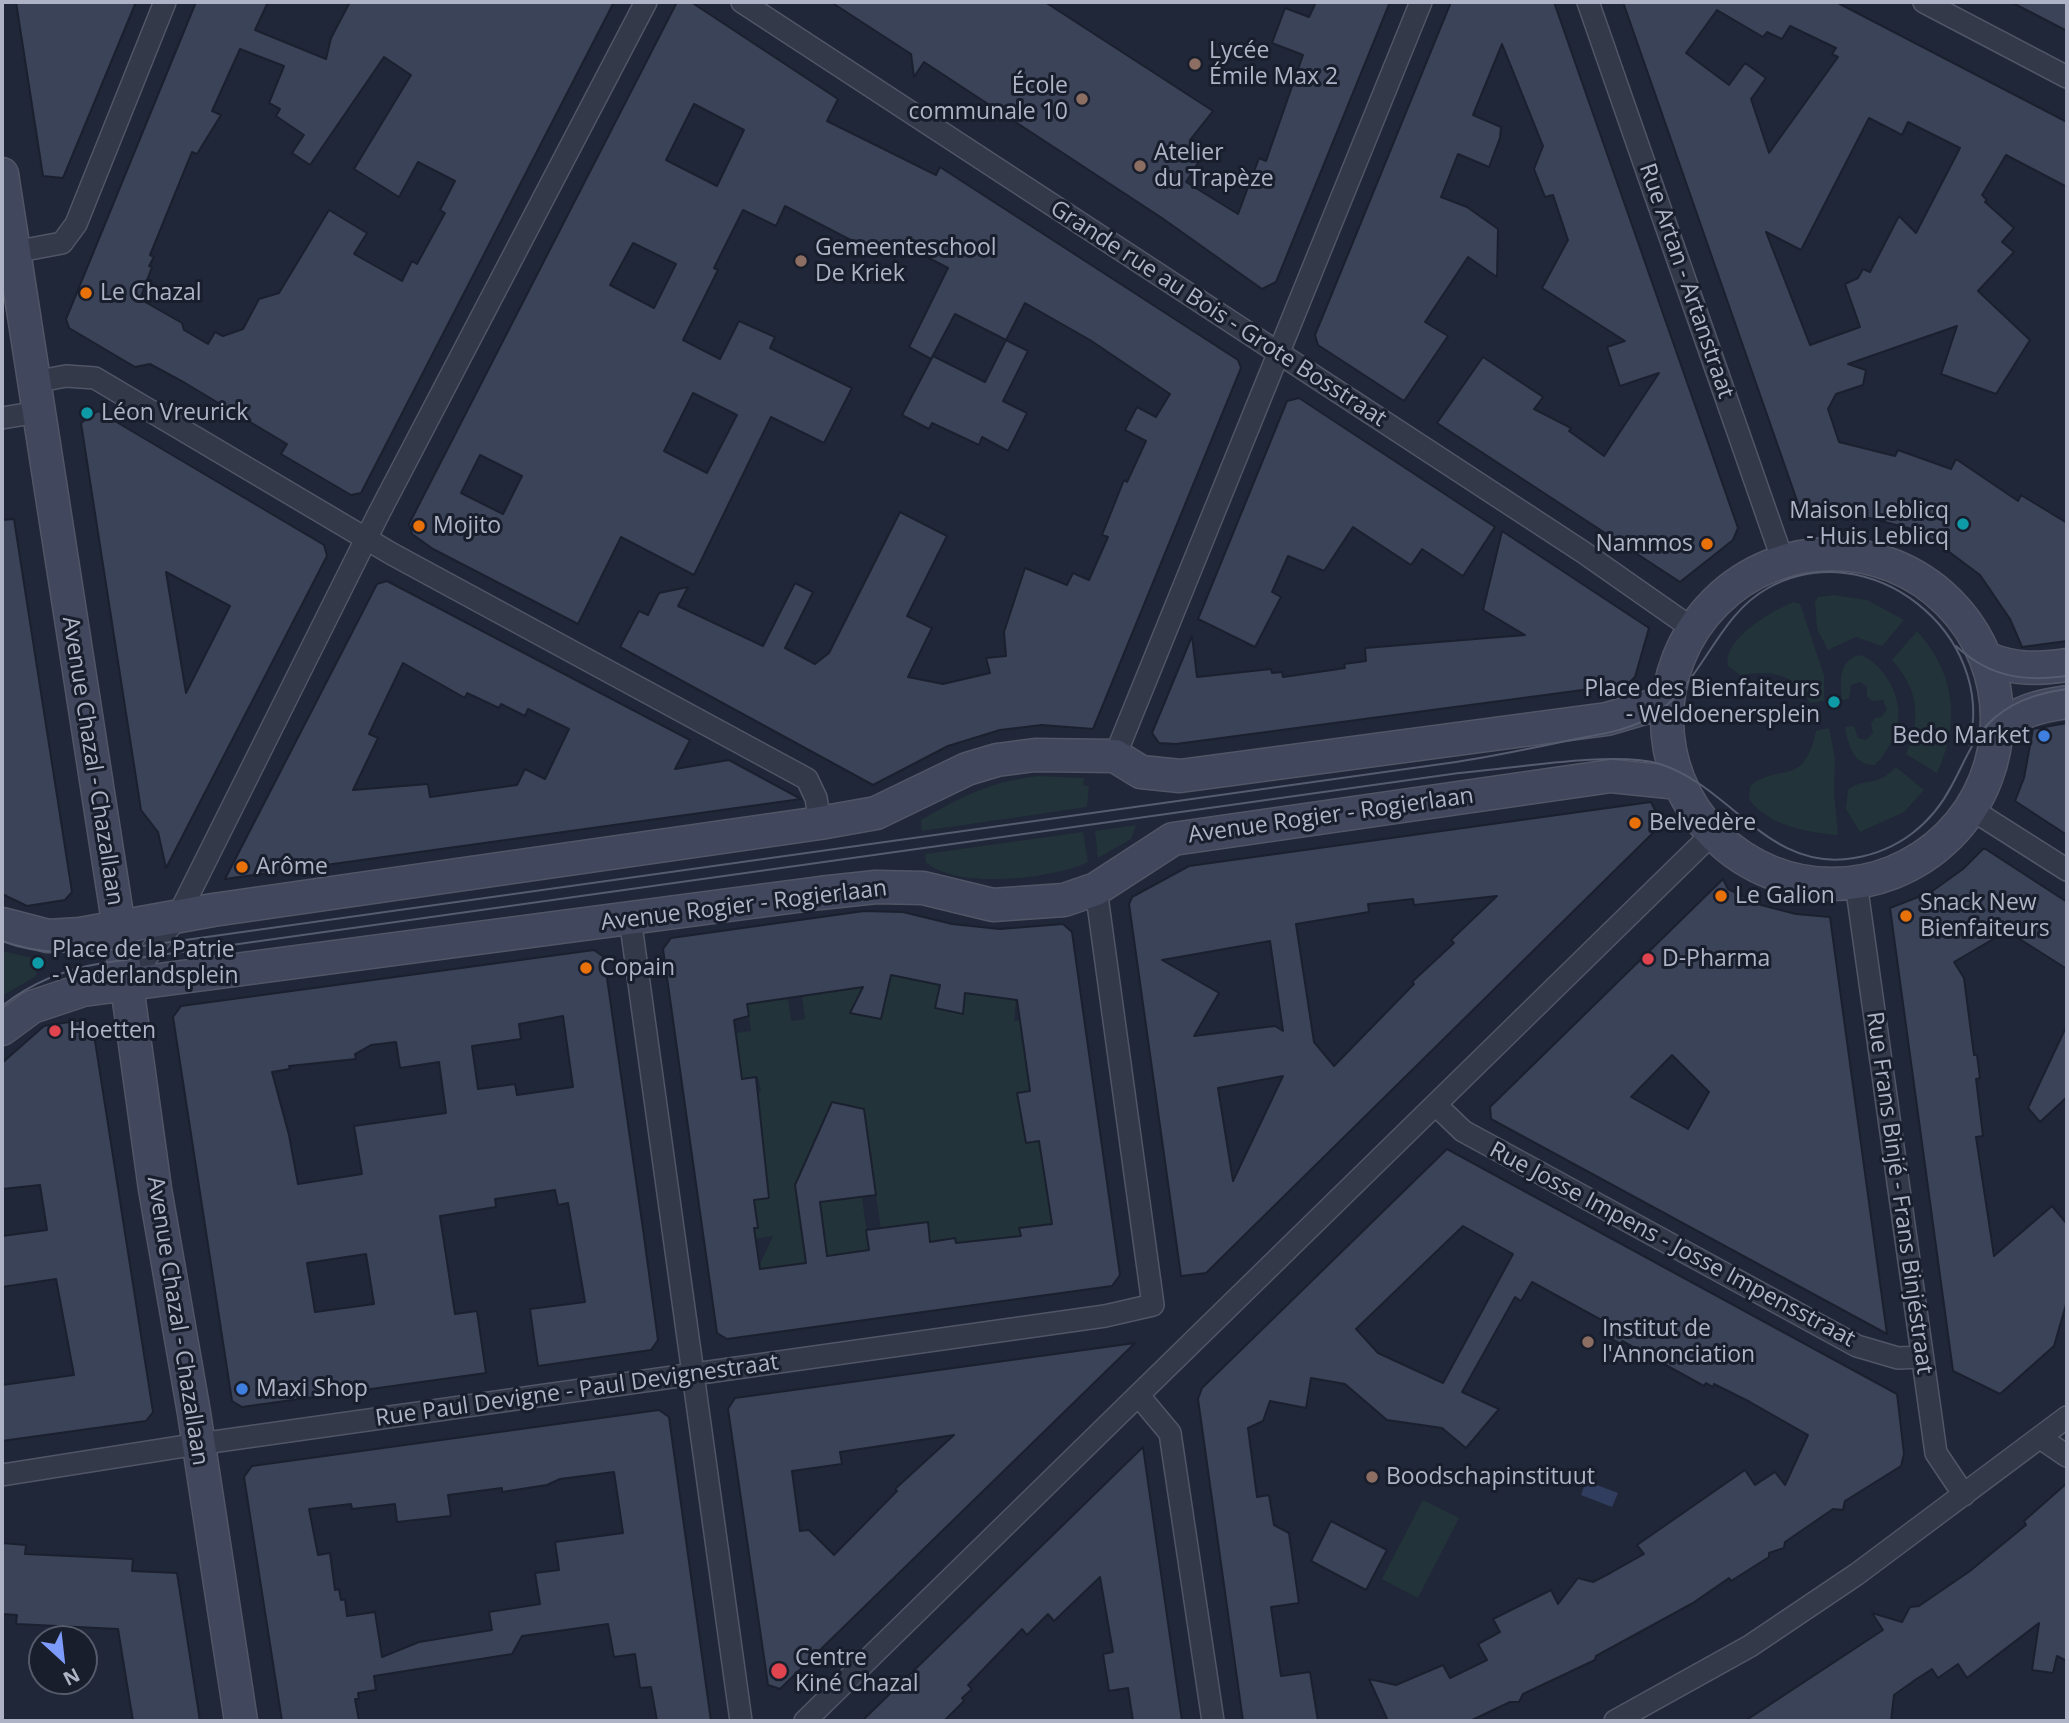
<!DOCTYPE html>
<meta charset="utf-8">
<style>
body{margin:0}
#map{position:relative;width:2069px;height:1723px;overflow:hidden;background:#202738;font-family:"Open Sans",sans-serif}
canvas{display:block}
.frame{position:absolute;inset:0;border:4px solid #aeb3c5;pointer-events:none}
.north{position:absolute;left:28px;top:1625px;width:70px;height:70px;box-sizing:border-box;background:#191e2d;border:2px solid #555a6a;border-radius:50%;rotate:153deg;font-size:19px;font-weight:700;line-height:28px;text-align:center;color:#aeb3c5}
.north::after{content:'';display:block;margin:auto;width:24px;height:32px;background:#7d9bfa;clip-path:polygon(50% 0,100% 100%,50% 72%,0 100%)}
</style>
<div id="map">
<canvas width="2069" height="1723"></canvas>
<div class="frame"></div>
<div class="north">N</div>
</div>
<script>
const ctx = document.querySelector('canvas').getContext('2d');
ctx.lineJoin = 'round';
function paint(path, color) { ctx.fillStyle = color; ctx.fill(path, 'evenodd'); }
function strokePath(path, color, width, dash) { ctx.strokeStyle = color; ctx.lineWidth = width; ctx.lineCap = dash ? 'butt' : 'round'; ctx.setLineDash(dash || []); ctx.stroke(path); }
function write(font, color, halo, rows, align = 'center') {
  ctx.font = font + ' "Open Sans",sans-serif'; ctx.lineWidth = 6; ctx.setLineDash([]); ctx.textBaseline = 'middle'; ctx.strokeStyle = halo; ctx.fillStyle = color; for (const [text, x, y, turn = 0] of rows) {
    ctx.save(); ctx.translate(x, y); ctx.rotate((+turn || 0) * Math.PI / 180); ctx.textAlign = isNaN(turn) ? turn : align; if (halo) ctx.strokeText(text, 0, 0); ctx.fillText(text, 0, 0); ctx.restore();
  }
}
paint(new Path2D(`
 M 1833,595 L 1867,600 L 1904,620 L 1882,646 L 1856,637 L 1828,650 L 1817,629 L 1815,602 L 1818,597 Z
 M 1794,602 L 1800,604 L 1824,675 L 1824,701 L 1810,703 C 1796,673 1769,670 1740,675 L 1728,666 C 1722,639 1773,610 1794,602 Z
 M 1917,631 C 1955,673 1961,722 1937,773 L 1906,754 C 1922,720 1918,688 1892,660 Z
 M 1859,655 C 1871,658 1878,666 1885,675 C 1907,707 1901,737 1875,765 C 1854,766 1848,745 1845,727 L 1854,726 L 1858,738 L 1866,740 L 1873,733 L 1871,724 L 1875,718 L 1881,717 L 1887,710 L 1883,700 L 1872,701 L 1867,696 L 1867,687 L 1860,682 L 1851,685 L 1849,699 L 1842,700 C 1840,682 1838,661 1859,655 Z
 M 1829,728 L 1835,758 L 1834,793 L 1838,835 C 1807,832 1768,826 1749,799 L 1750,786 C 1779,762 1804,789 1816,731 Z
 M 1896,767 L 1924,790 L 1904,812 L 1860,832 L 1846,809 L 1848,790 C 1863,777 1875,789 1896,767 Z
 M 1038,776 L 1084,778 L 1083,785 L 1089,786 L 1087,807 L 922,831 L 921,820 C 963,796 989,782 1038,776 Z
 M 1136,825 L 1131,839 L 1098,858 L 1095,831 Z
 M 1083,832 L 1088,862 C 1052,879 957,890 926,862 L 925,854 Z
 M 2,951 L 36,959 L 36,976 L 2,996 Z
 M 848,963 L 874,965 L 851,1014 L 881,1019 L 894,964 L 913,980 L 940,985 L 936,1008 L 963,1013 L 966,993 L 992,996 L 1017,990 L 1014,1021 L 1020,1020 L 1046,1089 L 1017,1093 L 1026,1142 L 1039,1141 L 1042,1152 L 1056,1252 L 1020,1229 L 1021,1236 L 1016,1239 L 982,1251 L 980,1240 L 956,1243 L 955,1238 L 930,1242 L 928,1223 L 881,1230 L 864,1109 L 832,1102 L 795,1184 L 806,1263 L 757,1271 L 773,1236 L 745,1240 L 743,1230 L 758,1227 L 756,1214 L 739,1216 L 757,1093 L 761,1092 L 758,1077 L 735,1080 L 735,1033 L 751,1031 L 743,978 L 747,1004 L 774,1000 L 787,992 L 791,1021 L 805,1019 L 800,981 L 813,979 L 815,995 L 851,989 Z
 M 817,1181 L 846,1199 L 862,1197 L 869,1250 L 848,1253 L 849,1264 L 822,1266 L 827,1253 Z
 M 1423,1500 L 1459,1518 L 1418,1598 L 1382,1579 Z`), '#223339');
paint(new Path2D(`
 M 1586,1481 L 1618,1493 L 1612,1507 L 1581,1495 Z`), '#313d5e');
const building = new Path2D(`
 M 16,2 L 136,2 L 63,178 L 43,176 Z
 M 196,2 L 268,2 L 255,30 L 326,59 L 331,38 L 350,2 L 614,2 L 361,493 L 351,495 L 281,454 L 287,444 L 185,383 L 150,364 L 135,367 L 69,328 L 66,319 ZM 240,49 L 284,66 L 269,103 L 280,109 L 276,116 L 304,135 L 292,153 L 310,165 L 384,57 L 411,75 L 354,169 L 399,197 L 418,162 L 455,181 L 440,210 L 445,213 L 417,264 L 412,261 L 402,281 L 354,254 L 367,233 L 329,210 L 279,293 L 259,299 L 243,329 L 223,336 L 215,332 L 208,344 L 184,330 L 182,323 L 140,299 L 152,267 L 149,266 L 154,257 L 150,255 L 192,152 L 197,154 L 221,115 L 212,111 Z
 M 677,2 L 691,2 L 838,99 L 827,121 L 936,175 L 940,167 L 1238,360 L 1241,368 L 1093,729 L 1042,725 L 1000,730 L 948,746 L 873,785 L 620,647 L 639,611 L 648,615 L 659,593 L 688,587 L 678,606 L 763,646 L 795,583 L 813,592 L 785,648 L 815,664 L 829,653 L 900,512 L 947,536 L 907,616 L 932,628 L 908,677 L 943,684 L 990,673 L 986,658 L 1006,656 L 1004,632 L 1025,568 L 1067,585 L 1073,573 L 1089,580 L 1108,537 L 1102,535 L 1124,480 L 1127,482 L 1146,441 L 1125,430 L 1137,407 L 1156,417 L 1170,394 L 1090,340 L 1025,303 L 1006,340 L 955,314 L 931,359 L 909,347 L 948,268 L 902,244 L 895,258 L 870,245 L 868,249 L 785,206 L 776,226 L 743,210 L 714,268 L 718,270 L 683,340 L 720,359 L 739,321 L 775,337 L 770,348 L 852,388 L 824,443 L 771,417 L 694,575 L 621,537 L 578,624 L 433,549 L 412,534 L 409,524 ZM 694,104 L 744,130 L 717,186 L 666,160 ZM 633,243 L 676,264 L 654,308 L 610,285 ZM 693,393 L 737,415 L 707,473 L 664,451 ZM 480,455 L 522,476 L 503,514 L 461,493 Z
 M 831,2 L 1045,2 L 1213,111 L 1190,140 L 1206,150 L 1186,182 L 1238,214 L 1259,158 L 1266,161 L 1303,55 L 1272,43 L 1285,8 L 1309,17 L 1316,2 L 1390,2 L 1276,282 L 1262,289 L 1162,218 L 924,62 L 914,77 L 911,54 Z
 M 1451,2 L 1554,2 L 1738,528 L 1733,540 L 1680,582 L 1437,423 L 1483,357 L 1543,397 L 1534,409 L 1571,428 L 1569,431 L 1604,456 L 1659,373 L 1620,386 L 1607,347 L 1625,341 L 1542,288 L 1568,240 L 1553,195 L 1545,197 L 1534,169 L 1543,146 L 1502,44 L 1473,115 L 1501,127 L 1500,138 L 1489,167 L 1458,154 L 1441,197 L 1467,207 L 1498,229 L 1497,277 L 1468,257 L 1425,322 L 1448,336 L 1404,401 L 1318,345 L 1315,335 Z
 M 1623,2 L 1836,2 L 2067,122 L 2067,187 L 2006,155 L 1982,195 L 1987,200 L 1985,202 L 2014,228 L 2002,242 L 2014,252 L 1978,291 L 2030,340 L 1996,394 L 1941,374 L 1957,326 L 1848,364 L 1866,370 L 1863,385 L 1836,394 L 1828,409 L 1839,442 L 1895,456 L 1898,450 L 1951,469 L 1956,459 L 2018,501 L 2021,495 L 2067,523 L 2067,641 L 2022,647 L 2010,619 L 1980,575 L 1936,542 L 1912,529 L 1857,515 L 1836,512 L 1802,515 ZM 1717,10 L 1763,37 L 1767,32 L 1782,39 L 1790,26 L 1836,48 L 1832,54 L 1838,57 L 1769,153 L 1751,99 L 1766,78 L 1745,63 L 1729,85 L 1686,53 ZM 1869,118 L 1902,135 L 1908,122 L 1960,148 L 1916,233 L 1899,216 L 1870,272 L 1863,269 L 1858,278 L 1845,284 L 1860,327 L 1810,345 L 1766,232 L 1801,250 Z
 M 2011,2 L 2067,2 L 2067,31 Z
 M 1006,340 L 1028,351 L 1003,401 L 1027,413 L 1008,451 L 982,437 L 979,445 L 932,423 L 929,429 L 902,415 L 933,356 L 985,382 Z
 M 1299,398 L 1495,527 L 1463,576 L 1422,549 L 1411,565 L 1353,527 L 1324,571 L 1288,556 L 1272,592 L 1281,597 L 1255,647 L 1198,619 L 1287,401 Z
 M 98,411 L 324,545 L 327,556 L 166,868 L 158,832 L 141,810 L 81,423 ZM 166,572 L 230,606 L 186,693 Z
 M 14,519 L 72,892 L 65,900 L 27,906 L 2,894 L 2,520 Z
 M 1502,531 L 1649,628 L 1635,677 L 1628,684 L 1176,744 L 1159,743 L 1152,733 L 1192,636 L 1197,677 L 1271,669 L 1272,673 L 1282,672 L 1283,677 L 1332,670 L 1345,668 L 1344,664 L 1366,661 L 1365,648 L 1525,635 L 1483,610 Z
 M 387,581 L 690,740 L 675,769 L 729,760 L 801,799 L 225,879 L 377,584 ZM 403,663 L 465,698 L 467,693 L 499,708 L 501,704 L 525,716 L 528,709 L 569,729 L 545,779 L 525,769 L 517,785 L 430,797 L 428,784 L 353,790 L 378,738 L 369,734 Z
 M 2067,723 L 2067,835 L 2015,801 L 2024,778 L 2033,729 Z
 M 1651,802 L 1662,824 L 1206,1273 L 1181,1276 L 1129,904 L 1132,897 L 1189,866 ZM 1497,896 L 1451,940 L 1454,943 L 1412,982 L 1414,984 L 1334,1066 L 1314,1042 L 1296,924 L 1369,912 L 1368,904 L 1413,899 L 1414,905 ZM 1270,941 L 1283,1031 L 1275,1026 L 1194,1036 L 1219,993 L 1162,960 ZM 1283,1076 L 1233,1181 L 1218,1088 Z
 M 1984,848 L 2067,902 L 2067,969 L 2007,931 L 1954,962 L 1964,978 L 1974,1055 L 1977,1055 L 1980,1078 L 1976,1079 L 1983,1136 L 1976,1137 L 1994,1256 L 2052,1206 L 2067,1224 L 2067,1301 L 2054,1346 L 2000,1394 L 1953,1371 L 1890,908 L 1931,892 L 1963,869 Z
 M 1723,879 L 1728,889 L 1761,905 L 1796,914 L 1830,917 L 1887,1334 L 1491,1119 L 1490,1107 ZM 1672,1055 L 1709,1092 L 1688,1129 L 1631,1097 Z
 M 864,911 L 903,912 L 952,924 L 1000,929 L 1063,924 L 1072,932 L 1120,1275 L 1112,1286 L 727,1339 L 717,1333 L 663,949 L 671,938 ZM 891,975 L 940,985 L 935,1008 L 963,1014 L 965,993 L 1017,1000 L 1030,1091 L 1017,1093 L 1026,1143 L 1039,1141 L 1052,1224 L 1019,1228 L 1021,1236 L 956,1243 L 955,1238 L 930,1242 L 928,1222 L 866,1230 L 869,1250 L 827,1256 L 820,1202 L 876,1195 L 864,1109 L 832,1102 L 795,1185 L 806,1263 L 760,1269 L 754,1228 L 758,1228 L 754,1200 L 769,1198 L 756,1077 L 742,1079 L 734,1020 L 749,1016 L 747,1004 L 863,987 L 850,1013 L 881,1019 Z
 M 594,950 L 604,957 L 643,1229 L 658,1340 L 651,1350 L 538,1366 L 530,1309 L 585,1302 L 568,1203 L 558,1205 L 555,1190 L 495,1199 L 496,1207 L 440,1216 L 455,1314 L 477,1311 L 486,1373 L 242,1407 L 232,1401 L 173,1017 L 181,1006 ZM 563,1016 L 573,1087 L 517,1095 L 515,1084 L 478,1089 L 472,1046 L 521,1039 L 519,1024 ZM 396,1042 L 400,1068 L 439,1062 L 446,1113 L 354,1126 L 362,1174 L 298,1184 L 289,1135 L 272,1072 L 290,1069 L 289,1066 L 356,1059 L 355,1054 L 371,1045 ZM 366,1254 L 374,1304 L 315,1312 L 307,1263 Z
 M 83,1020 L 93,1028 L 153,1412 L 146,1421 L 2,1441 L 2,1385 L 74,1375 L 56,1279 L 2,1287 L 2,1236 L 47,1230 L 40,1185 L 2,1189 L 2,1063 L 44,1026 Z
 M 2067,1025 L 2067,1097 L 2040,1122 L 2028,1108 Z
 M 1447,1149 L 1897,1394 L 1904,1454 L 1901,1466 L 1845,1501 L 1843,1510 L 1833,1509 L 1785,1542 L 1784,1548 L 1769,1553 L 1769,1557 L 1731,1581 L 1729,1578 L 1693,1603 L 1596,1656 L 1595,1660 L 1523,1694 L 1519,1702 L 1510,1702 L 1470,1721 L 1388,1721 L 1369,1679 L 1396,1685 L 1443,1665 L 1450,1678 L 1487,1660 L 1478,1644 L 1500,1632 L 1493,1619 L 1551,1590 L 1558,1604 L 1578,1578 L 1593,1582 L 1612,1572 L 1644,1554 L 1637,1545 L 1745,1470 L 1755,1485 L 1775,1472 L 1785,1485 L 1808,1435 L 1750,1402 L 1714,1384 L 1713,1387 L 1706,1383 L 1704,1386 L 1622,1341 L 1621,1344 L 1600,1333 L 1605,1322 L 1532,1282 L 1521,1301 L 1515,1297 L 1462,1392 L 1499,1409 L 1466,1448 L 1442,1428 L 1387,1420 L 1345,1384 L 1311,1378 L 1306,1408 L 1270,1401 L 1263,1421 L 1248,1428 L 1257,1497 L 1269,1495 L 1274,1525 L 1289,1533 L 1299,1603 L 1271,1607 L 1281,1676 L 1310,1672 L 1318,1721 L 1243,1721 L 1198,1399 L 1202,1388 ZM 1463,1226 L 1513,1254 L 1443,1383 L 1378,1353 L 1356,1329 Z
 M 1135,1343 L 780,1689 L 768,1685 L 728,1409 L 735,1398 ZM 954,1435 L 895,1489 L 897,1491 L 834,1555 L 809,1530 L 800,1531 L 792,1471 L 842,1464 L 840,1452 Z
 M 659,1410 L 669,1417 L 711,1721 L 657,1721 L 651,1687 L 640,1688 L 635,1654 L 614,1657 L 608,1624 L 522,1636 L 512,1654 L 374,1676 L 376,1690 L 358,1693 L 359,1699 L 355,1699 L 359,1721 L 282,1721 L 244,1477 L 252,1466 ZM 614,1472 L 623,1533 L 555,1542 L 559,1570 L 535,1573 L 540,1604 L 489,1612 L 492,1630 L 419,1642 L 382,1657 L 375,1612 L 347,1616 L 345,1599 L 341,1600 L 339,1589 L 335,1590 L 330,1553 L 318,1555 L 309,1509 L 351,1504 L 352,1509 L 395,1504 L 397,1522 L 451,1516 L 448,1495 L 502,1488 L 502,1492 L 547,1485 L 560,1479 Z
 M 1143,1447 L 1182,1721 L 1133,1721 L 1128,1688 L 1109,1691 L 1103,1654 L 1113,1652 L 1100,1577 L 1054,1621 L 1048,1614 L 1027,1635 L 1022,1629 L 968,1685 L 972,1689 L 962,1698 L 964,1701 L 944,1721 L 862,1721 Z
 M 2067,1483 L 2067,1661 L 2057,1656 L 2053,1673 L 2032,1670 L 2039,1623 L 1967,1678 L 1958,1664 L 1938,1678 L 1932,1669 L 1915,1680 L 1894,1695 L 1891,1721 L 1745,1721 L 1883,1630 L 1872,1613 L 1902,1622 L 1910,1607 L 1919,1606 L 1970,1571 L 2026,1525 L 2024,1521 Z
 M 1331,1521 L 1387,1550 L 1366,1590 L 1311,1561 Z
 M 2,1543 L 26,1545 L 25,1554 L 133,1559 L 132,1571 L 177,1573 L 200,1721 L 133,1721 L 118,1629 L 16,1624 L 17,1615 L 2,1614 Z`);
paint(building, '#3b4358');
strokePath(building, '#1b202f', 2);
const street = new Path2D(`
 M 742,2 L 1583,552 L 1693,629
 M 1588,2 L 1783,561
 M 1924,2 L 2067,77
 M 14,252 L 62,243 L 76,224 L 165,2
 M 34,382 L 66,376 L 95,378 L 392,554 L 807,779 L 816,798 L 820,823
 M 2,418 L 38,412
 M 1115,756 L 1421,2
 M 1971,809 L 2067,870
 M 1856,883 L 1936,1453 L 1964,1495
 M 630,918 L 741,1721
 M 126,984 L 178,916 L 378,515 L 646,2
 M 1436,1105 L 1463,1131 L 1857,1346 L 1898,1358 L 1921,1357
 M 1139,1396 L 1170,1433 L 1213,1721
 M 2042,1439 L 2067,1456
 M 2,1475 L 198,1444 L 1105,1316 L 1153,1305 L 1096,889
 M 805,1721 L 1711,835
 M 1615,1721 L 1750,1646 L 1857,1574 L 2067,1417`);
const secondary = new Path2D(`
 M 2,174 L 119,928 L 155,1189 L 194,1413 L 241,1721
 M1667 719a165 165 0 1 1 330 0a165 165 0 1 1-330 0Z
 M 1988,659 C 2016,670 2037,669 2067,665
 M 1997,730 C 2019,711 2038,706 2067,702
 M 2,924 L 48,936 L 80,934 L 213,910 L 820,823 L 876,813 L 967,769 L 997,760 L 1035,755 L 1115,756 L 1141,772 L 1180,776 L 1607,719 L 1668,701
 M 2,1029 L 32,1007 L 83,990 L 820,893 L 876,887 L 923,888 L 993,905 L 1064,900 L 1096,889 L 1173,839 L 1611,776 L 1679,783`);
strokePath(street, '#515666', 24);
strokePath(secondary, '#515666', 35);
strokePath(street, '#333949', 21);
strokePath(secondary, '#41475c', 32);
strokePath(new Path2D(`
 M 1956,646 C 1989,677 2024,682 2067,676
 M 2,941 C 41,956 80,953 121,949 L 1456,762 C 1495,756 1533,748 1571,740 C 1595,735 1621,732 1643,721 C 1702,692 1712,619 1768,588 C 1870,532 1998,634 1969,745
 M 2,1006 C 31,983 66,969 103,963 L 1459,773 C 1510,769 1614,750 1660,764 C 1732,787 1769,873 1854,858 C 1898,851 1932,824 1952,785 C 1963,765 1971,743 1987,725 C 2009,702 2037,693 2067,689`), '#555c70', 2);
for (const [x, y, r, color] of [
 [1195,64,7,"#8d6e63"],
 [1082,99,7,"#8d6e63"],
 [1140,166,7,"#8d6e63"],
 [801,261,7,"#8d6e63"],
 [86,293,7,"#e8710a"],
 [87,413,7,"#0f9aa8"],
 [1963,524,7,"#0f9aa8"],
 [419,526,7,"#e8710a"],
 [1707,544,7,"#e8710a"],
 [1834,702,7,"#0f9aa8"],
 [2044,736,7,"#3f7fe0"],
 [1635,823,7,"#e8710a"],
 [242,867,7,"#e8710a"],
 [1721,896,7,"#e8710a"],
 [1906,916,7,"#e8710a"],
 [1648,959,7,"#e0444e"],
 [38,963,7,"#0f9aa8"],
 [586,968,7,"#e8710a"],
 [55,1031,7,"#e0444e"],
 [1588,1342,7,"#8d6e63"],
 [242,1389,7,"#3f7fe0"],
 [1372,1477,7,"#8d6e63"],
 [779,1671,9,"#e0444e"]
]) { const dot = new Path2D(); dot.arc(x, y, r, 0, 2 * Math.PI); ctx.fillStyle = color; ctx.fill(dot); strokePath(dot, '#191e2d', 2.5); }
write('23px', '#aeb3c5', '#191e2d', [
 ["Lycée",1209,51],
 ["Émile Max 2",1209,77],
 ["École",1068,86,"right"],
 ["communale 10",1068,112,"right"],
 ["Atelier",1154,153],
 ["du Trapèze",1154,179],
 ["Gemeenteschool",815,248],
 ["De Kriek",815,274],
 ["Le Chazal",100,293],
 ["Léon Vreurick",101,413],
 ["Maison Leblicq",1949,511,"right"],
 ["- Huis Leblicq",1949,537,"right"],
 ["Mojito",433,526],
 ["Nammos",1693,544,"right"],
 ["Place des Bienfaiteurs",1820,689,"right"],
 ["- Weldoenersplein",1820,715,"right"],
 ["Bedo Market",2030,736,"right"],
 ["Belvedère",1649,823],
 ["Arôme",256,867],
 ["Le Galion",1735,896],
 ["Snack New",1920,903],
 ["Bienfaiteurs",1920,929],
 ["Place de la Patrie",52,950],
 ["- Vaderlandsplein",52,976],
 ["D-Pharma",1662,959],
 ["Copain",600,968],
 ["Hoetten",69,1031],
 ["Institut de",1602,1329],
 ["l'Annonciation",1602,1355],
 ["Maxi Shop",256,1389],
 ["Boodschapinstituut",1386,1477],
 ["Centre",795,1658],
 ["Kiné Chazal",795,1684]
], 'left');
write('23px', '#aeb3c5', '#191e2d', [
 ["Rue Artan - Artanstraat",1686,281,71],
 ["Grande rue au Bois - Grote Bosstraat",1218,314,33],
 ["Avenue Chazal - Chazallaan",92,761,81],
 ["Avenue Rogier - Rogierlaan",1331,816,-8],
 ["Avenue Rogier - Rogierlaan",744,906,-7],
 ["Rue Frans Binjé - Frans Binjéstraat",1899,1193,82],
 ["Rue Josse Impens - Josse Impensstraat",1672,1245,28],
 ["Avenue Chazal - Chazallaan",177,1321,81],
 ["Rue Paul Devigne - Paul Devignestraat",577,1391,-8]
]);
</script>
